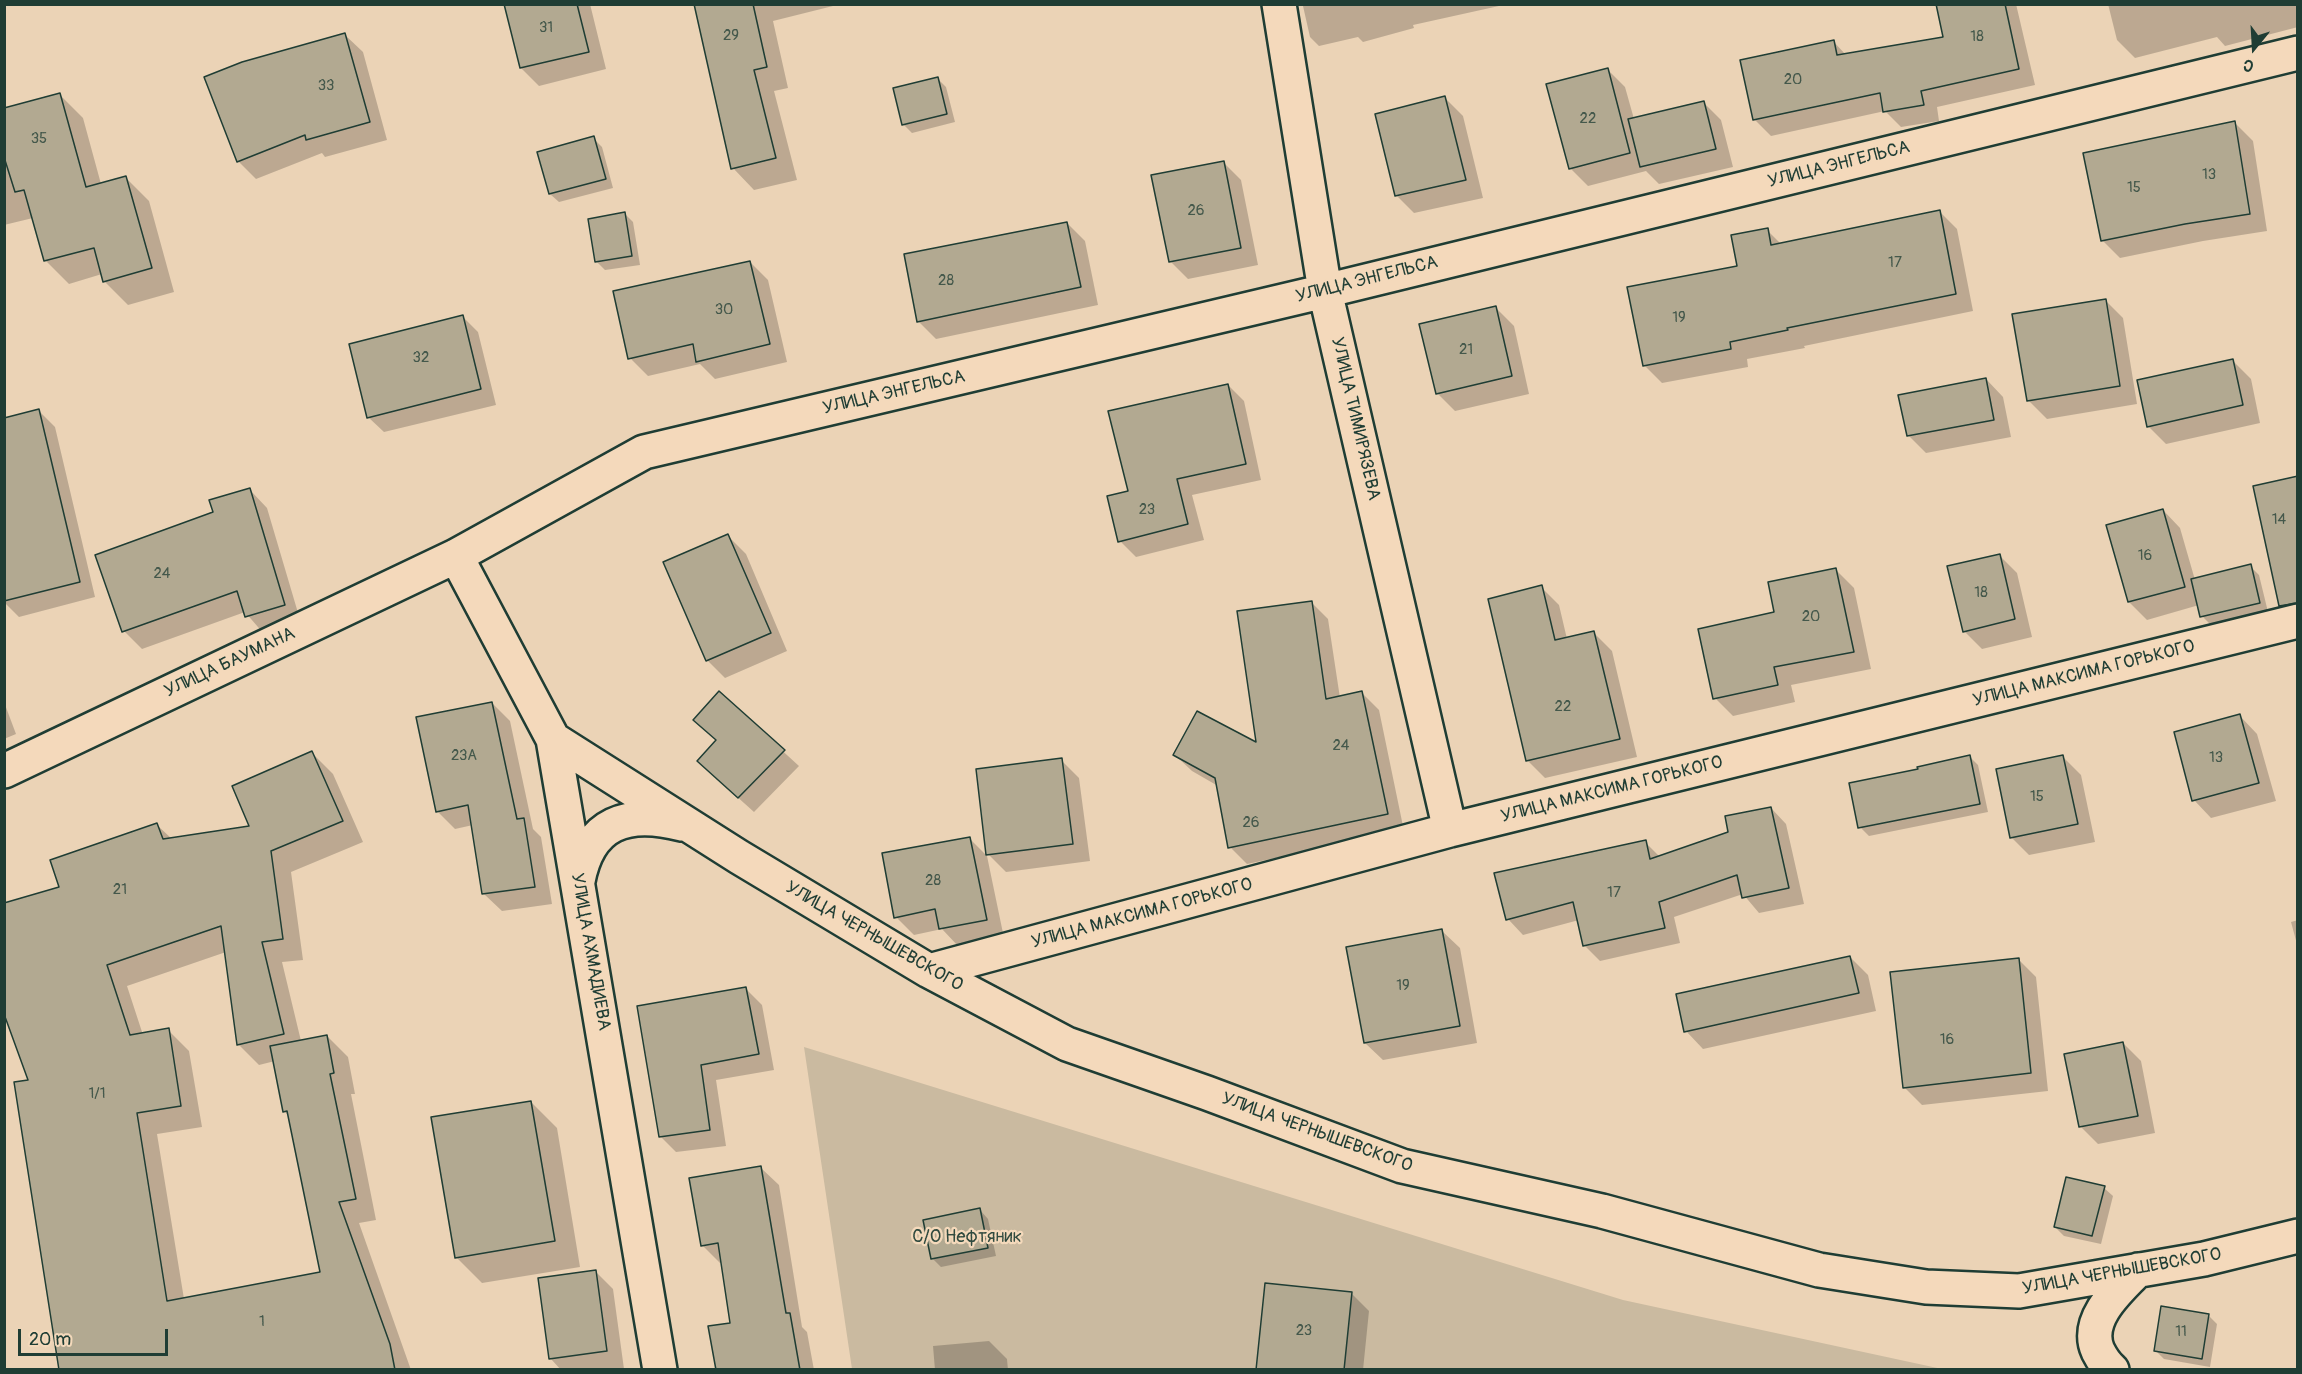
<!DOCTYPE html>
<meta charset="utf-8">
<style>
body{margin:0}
#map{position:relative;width:2302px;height:1374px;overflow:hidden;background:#ebd3b6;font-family:Pangolin,sans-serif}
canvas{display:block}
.frame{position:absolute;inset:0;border:6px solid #1f3d34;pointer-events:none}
.north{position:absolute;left:2224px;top:18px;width:60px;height:60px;-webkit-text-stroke:4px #f4d9bb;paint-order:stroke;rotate:198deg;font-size:16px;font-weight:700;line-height:24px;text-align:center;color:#1f3d34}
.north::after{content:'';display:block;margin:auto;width:21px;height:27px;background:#1f3d34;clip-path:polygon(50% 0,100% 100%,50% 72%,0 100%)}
.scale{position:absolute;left:18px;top:1329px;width:150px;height:27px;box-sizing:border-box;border:3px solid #1f3d34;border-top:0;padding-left:8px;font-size:18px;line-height:21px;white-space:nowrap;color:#1f3d34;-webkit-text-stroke:4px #f4d9bb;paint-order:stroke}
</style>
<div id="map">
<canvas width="2302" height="1374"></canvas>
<div class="frame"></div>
<div class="north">С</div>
<div class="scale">20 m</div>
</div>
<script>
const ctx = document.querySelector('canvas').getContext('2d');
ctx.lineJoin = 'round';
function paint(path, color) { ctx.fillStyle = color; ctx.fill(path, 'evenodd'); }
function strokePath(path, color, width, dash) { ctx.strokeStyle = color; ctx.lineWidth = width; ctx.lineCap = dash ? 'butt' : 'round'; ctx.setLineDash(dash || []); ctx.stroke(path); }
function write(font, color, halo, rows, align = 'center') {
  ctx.font = font + ' Pangolin,sans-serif'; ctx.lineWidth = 4.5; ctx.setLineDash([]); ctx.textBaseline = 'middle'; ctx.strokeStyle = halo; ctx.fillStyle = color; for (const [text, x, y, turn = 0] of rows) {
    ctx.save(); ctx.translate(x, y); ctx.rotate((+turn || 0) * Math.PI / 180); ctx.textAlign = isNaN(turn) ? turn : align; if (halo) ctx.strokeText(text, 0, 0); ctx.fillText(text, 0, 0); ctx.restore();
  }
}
paint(new Path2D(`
 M 804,1047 L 1623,1300 L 1942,1369 L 852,1369 Z`), '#cabaa0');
paint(new Path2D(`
 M 505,4 L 590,4 L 606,69 L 539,86 L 521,68 Z
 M 696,4 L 841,4 L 773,21 L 788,88 L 774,91 L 797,180 L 754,190 L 733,168 Z
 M 1307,4 L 1508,4 L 1413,25 L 1414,28 L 1363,42 L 1358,37 L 1319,46 L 1310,37 L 1303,6 Z
 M 1937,4 L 2016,4 L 2035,85 L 1937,107 L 1939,121 L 1901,127 L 1885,111 L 1771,136 L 1755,120 L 1833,41 L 1846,55 L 1945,38 Z
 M 2108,4 L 2296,4 L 2298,27 L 2225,46 L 2217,37 L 2135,58 L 2117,40 Z
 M 345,35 L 363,52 L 387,140 L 325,157 L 322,153 L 256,179 L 238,161 Z
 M 1608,70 L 1625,87 L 1634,119 L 1703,102 L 1721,120 L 1733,167 L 1659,184 L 1646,171 L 1588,186 L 1570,168 Z
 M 937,78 L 946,87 L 955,122 L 912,133 L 903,124 Z
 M 60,95 L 83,118 L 101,184 L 126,178 L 149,201 L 174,292 L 128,305 L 104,281 L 102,274 L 69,284 L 45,260 L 33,218 L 4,225 L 4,110 Z
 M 1445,98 L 1463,116 L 1483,198 L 1414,213 L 1397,196 Z
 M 2235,123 L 2253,141 L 2267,231 L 2203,241 L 2120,258 L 2102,240 Z
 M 593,138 L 602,147 L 613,188 L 559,202 L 550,194 Z
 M 1224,163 L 1241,180 L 1258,265 L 1188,279 L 1170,261 Z
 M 1939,211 L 1957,229 L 1973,311 L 1804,346 L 1805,348 L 1747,359 L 1748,367 L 1662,383 L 1644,365 L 1738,267 L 1767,230 L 1781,244 Z
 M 625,214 L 633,222 L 640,265 L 605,270 L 596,261 Z
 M 1067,223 L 1085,241 L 1098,305 L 936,339 L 918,321 Z
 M 750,262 L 768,280 L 787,362 L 715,379 L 700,364 L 648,376 L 630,358 Z
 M 2105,300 L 2123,318 L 2137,404 L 2047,419 L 2029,401 Z
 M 1496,308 L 1514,326 L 1529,394 L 1455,411 L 1437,393 Z
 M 463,317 L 478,332 L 496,405 L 384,432 L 368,417 Z
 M 2233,361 L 2251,379 L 2260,423 L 2166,444 L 2148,426 Z
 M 1986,379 L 2003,397 L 2011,437 L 1926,453 L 1908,435 Z
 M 1228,385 L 1244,401 L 1261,480 L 1192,495 L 1204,540 L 1136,557 L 1120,541 L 1130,492 Z
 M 39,411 L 55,427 L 95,597 L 19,617 L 4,602 L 4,419 Z
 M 250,490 L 267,508 L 301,623 L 264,634 L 245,612 L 142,649 L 124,631 L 215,513 Z
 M 2163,510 L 2180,528 L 2195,580 L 2250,566 L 2259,575 L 2268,612 L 2211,625 L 2202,616 L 2199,605 L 2147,620 L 2129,602 Z
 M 728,536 L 746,554 L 787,651 L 725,678 L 707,660 Z
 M 1999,555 L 2017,573 L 2032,637 L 1982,649 L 1964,631 Z
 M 1836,570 L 1854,588 L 1871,669 L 1791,685 L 1795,702 L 1733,716 L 1715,698 L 1776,613 Z
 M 1541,587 L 1559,605 L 1567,639 L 1594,633 L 1612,651 L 1637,757 L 1545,778 L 1527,760 Z
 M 1311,602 L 1328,619 L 1340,698 L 1362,693 L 1379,710 L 1404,831 L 1247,864 L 1230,847 L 1218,786 L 1192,771 L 1175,755 L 1258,745 Z
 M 719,693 L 799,766 L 754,812 L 714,776 Z
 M 4,702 L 16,734 L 4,739 Z
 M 492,703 L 510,721 L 533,829 L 541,837 L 552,904 L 502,911 L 484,894 L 473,825 L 455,829 L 437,811 Z
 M 2240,716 L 2257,734 L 2276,801 L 2211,818 L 2194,800 Z
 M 312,753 L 333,774 L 363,842 L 291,872 L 303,960 L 282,962 L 301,1041 L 327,1036 L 348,1057 L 355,1094 L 351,1094 L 376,1220 L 359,1223 L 411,1370 L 60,1370 L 30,1081 L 61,888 L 157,825 L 172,839 L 252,828 ZM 226,952 L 238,1044 L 259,1065 L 275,1061 L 284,1111 L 290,1117 L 322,1273 L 184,1299 L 157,1134 L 202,1127 L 189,1051 L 168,1030 L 143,1035 L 127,986 Z
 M 1969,756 L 1978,765 L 1988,812 L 1869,836 L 1860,827 L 1920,770 Z
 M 2063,757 L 2081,775 L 2095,842 L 2029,855 L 2011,837 Z
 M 1061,760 L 1079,778 L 1090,861 L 1006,872 L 988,854 Z
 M 1771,808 L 1786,824 L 1804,904 L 1759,913 L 1743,894 L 1674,917 L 1680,943 L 1600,961 L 1584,945 L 1579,920 L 1523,935 L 1508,919 L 1645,842 L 1660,857 L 1730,833 Z
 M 969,838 L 987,856 L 1004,938 L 958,946 L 942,929 L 914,935 L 896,917 Z
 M 2298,920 L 2298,948 L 2291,922 Z
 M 1442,931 L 1460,948 L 1477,1043 L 1383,1060 L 1365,1043 Z
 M 1850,957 L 1868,975 L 1876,1011 L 1703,1049 L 1686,1031 Z
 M 2018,959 L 2036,977 L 2048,1091 L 1922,1105 L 1904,1087 Z
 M 746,989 L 762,1005 L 774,1070 L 716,1080 L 726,1146 L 676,1152 L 660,1136 L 639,1007 Z
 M 2123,1043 L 2141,1061 L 2155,1133 L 2098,1144 L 2080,1126 Z
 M 531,1102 L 557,1128 L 580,1267 L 482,1283 L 456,1257 Z
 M 761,1168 L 779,1185 L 802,1327 L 807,1332 L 814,1370 L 717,1370 L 732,1324 L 723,1263 L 720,1263 L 702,1245 Z
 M 2104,1188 L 2113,1196 L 2101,1244 L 2064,1236 L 2055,1227 Z
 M 980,1210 L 988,1219 L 996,1256 L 941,1267 L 932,1258 Z
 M 595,1271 L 613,1289 L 624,1369 L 561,1370 L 551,1359 Z
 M 1351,1293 L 1369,1311 L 1363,1370 L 1258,1370 Z
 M 2208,1315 L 2217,1324 L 2210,1367 L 2164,1359 L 2155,1350 Z
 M 989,1341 L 1007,1359 L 1008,1370 L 935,1370 L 933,1346 Z`), '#0003');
const building = new Path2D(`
 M 504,4 L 577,4 L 589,52 L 520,68 Z
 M 694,4 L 753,4 L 767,67 L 754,70 L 776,158 L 731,169 Z
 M 1936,4 L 2005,4 L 2019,69 L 1921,91 L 1924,105 L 1883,112 L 1880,93 L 1753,120 L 1740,60 L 1834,40 L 1837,55 L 1943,37 Z
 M 345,33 L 370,122 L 306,140 L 305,135 L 237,162 L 204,77 L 242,62 Z
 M 1608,68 L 1630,153 L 1569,169 L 1546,84 Z
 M 938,77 L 947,114 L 902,125 L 893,88 Z
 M 60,93 L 86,187 L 126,176 L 152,268 L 103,282 L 94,248 L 44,261 L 24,190 L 15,192 L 4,157 L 4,108 Z
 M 1445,96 L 1466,180 L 1395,196 L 1375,114 Z
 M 1704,101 L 1716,149 L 1640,167 L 1628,119 Z
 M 2235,121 L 2250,214 L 2185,224 L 2101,241 L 2083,153 Z
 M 594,136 L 606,179 L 549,194 L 537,152 Z
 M 1224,161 L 1241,248 L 1169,262 L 1151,175 Z
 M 1940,210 L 1956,294 L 1787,328 L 1788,330 L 1730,342 L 1731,349 L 1643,366 L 1627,287 L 1737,266 L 1731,235 L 1768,228 L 1771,245 Z
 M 625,212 L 632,256 L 595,262 L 588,219 Z
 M 1067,222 L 1081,287 L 917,322 L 904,254 Z
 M 750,261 L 770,344 L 696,362 L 693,344 L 628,359 L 613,291 Z
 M 2106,299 L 2120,386 L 2027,401 L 2012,314 Z
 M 1496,306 L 1512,376 L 1436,394 L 1419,324 Z
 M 463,315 L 481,389 L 367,418 L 349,344 Z
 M 2233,359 L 2243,405 L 2147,427 L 2137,380 Z
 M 1986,378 L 1994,420 L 1907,436 L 1898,395 Z
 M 1228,384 L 1246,464 L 1177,479 L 1188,524 L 1118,542 L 1107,496 L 1128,491 L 1108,411 Z
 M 39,409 L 80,582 L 4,601 L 4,418 Z
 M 2298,476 L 2298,603 L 2279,606 L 2253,486 Z
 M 250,488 L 285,605 L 245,617 L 237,591 L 122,632 L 95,555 L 213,512 L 209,500 Z
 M 2163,509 L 2185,587 L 2128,602 L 2106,525 Z
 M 728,534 L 771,633 L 706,661 L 663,562 Z
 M 2000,554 L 2015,619 L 1963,632 L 1947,566 Z
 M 2251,564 L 2260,603 L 2200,617 L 2191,579 Z
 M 1836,568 L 1854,652 L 1774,667 L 1778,685 L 1713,699 L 1698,629 L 1774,612 L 1768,582 Z
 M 1542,585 L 1555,640 L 1594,631 L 1620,739 L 1526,761 L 1488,599 Z
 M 1312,601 L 1326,699 L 1362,691 L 1388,814 L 1228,848 L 1215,778 L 1173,755 L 1197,711 L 1256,742 L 1237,611 Z
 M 719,691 L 785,750 L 738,798 L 697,761 L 716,740 L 693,720 Z
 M 492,702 L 517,819 L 524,818 L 535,887 L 482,894 L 468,805 L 436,812 L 416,717 Z
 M 2240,714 L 2259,783 L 2192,801 L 2174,732 Z
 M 312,751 L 343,821 L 271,851 L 283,939 L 262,942 L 284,1034 L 237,1045 L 221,926 L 107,965 L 130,1035 L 169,1028 L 181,1106 L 137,1113 L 167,1301 L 320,1272 L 287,1111 L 283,1112 L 270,1046 L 327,1035 L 334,1073 L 330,1074 L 356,1199 L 339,1202 L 390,1344 L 395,1370 L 59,1370 L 14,1082 L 28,1080 L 4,1014 L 4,903 L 59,887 L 50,860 L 157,823 L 163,839 L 249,826 L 232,786 Z
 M 1970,755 L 1980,804 L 1858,828 L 1849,783 L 1918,769 L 1917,767 Z
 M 2063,755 L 2078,824 L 2010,838 L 1996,769 Z
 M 1062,758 L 1073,844 L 986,855 L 976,769 Z
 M 1771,807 L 1789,888 L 1742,898 L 1737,875 L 1659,902 L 1665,928 L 1583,946 L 1573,902 L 1506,920 L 1494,873 L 1646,840 L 1650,859 L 1728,832 L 1725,816 Z
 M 970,837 L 987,920 L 939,929 L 935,909 L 894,918 L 882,853 Z
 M 1442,929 L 1460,1026 L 1364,1043 L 1346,947 Z
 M 1850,956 L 1859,993 L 1684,1032 L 1676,994 Z
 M 2019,958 L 2031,1073 L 1903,1088 L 1890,972 Z
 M 746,987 L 759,1054 L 701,1065 L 710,1130 L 659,1137 L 637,1006 Z
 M 2123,1042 L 2138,1116 L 2079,1127 L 2064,1054 Z
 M 531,1101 L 555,1241 L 455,1258 L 431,1117 Z
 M 761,1166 L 786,1313 L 790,1313 L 800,1370 L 716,1370 L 708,1326 L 730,1323 L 718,1243 L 701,1246 L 689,1178 Z
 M 2066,1177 L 2105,1186 L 2092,1236 L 2054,1227 Z
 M 980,1208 L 988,1248 L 931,1259 L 923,1220 Z
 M 596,1270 L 607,1351 L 549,1359 L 538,1278 Z
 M 1265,1283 L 1352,1292 L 1344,1370 L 1256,1370 Z
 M 2161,1306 L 2209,1314 L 2202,1359 L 2154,1351 Z`);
paint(building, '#b2a991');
strokePath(building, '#1f3d34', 1.5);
const minor = new Path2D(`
 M 1279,4 L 1325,291 L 1450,830
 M 456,556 L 553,739 L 660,1370
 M 553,739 L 739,857 L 929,971 L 1067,1044 L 1207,1093 L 1402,1166 L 1602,1211 L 1819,1270 L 1926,1287 L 2019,1291 L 2204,1259 L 2298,1236
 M 4,771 L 456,556 L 644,452 L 1325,291 L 2298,53
 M 578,881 C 589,822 627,810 682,824
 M 929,971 L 1450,830 L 2298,621
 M 2112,1370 C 2105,1364 2102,1359 2098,1351 C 2084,1320 2118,1290 2138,1270`);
strokePath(minor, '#1f3d34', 38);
strokePath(minor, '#f4d9bb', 33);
write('15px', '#44584b', null, [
 ["31",546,28],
 ["29",731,36],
 ["18",1977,37],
 ["20",1793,80],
 ["33",326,86],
 ["22",1588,119],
 ["35",39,139],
 ["13",2209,175],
 ["15",2134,188],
 ["26",1196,211],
 ["17",1895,263],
 ["28",946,281],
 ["30",724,310],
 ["19",1679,318],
 ["21",1466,350],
 ["32",421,358],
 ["23",1147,510],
 ["14",2279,520],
 ["16",2145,556],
 ["24",162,574],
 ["18",1981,593],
 ["20",1811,617],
 ["22",1563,707],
 ["24",1341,746],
 ["23А",464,756],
 ["13",2216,758],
 ["15",2037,797],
 ["26",1251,823],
 ["28",933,881],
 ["21",120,890],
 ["17",1614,893],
 ["19",1403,986],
 ["16",1947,1040],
 ["1/1",97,1094],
 ["1",262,1322],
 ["23",1304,1331],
 ["11",2181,1332]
]);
write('18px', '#1f3d34', '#f4d9bb', [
 ["УЛИЦА ЭНГЕЛЬСА",1839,165,-14],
 ["УЛИЦА ЭНГЕЛЬСА",1367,280,-14],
 ["УЛИЦА ЭНГЕЛЬСА",894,393,-13],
 ["УЛИЦА ТИМИРЯЗЕВА",1355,419,77],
 ["УЛИЦА БАУМАНА",230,663,-25],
 ["УЛИЦА МАКСИМА ГОРЬКОГО",2084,674,-14],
 ["УЛИЦА МАКСИМА ГОРЬКОГО",1612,790,-14],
 ["УЛИЦА МАКСИМА ГОРЬКОГО",1142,914,-15],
 ["УЛИЦА ЧЕРНЫШЕВСКОГО",874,937,30],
 ["УЛИЦА АХМАДИЕВА",590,952,80],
 ["УЛИЦА ЧЕРНЫШЕВСКОГО",1317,1133,20],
 ["УЛИЦА ЧЕРНЫШЕВСКОГО",2122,1272,-10]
]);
write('18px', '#304a3f', '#f4d9bb', [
 ["С/О Нефтяник",967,1237]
]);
</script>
